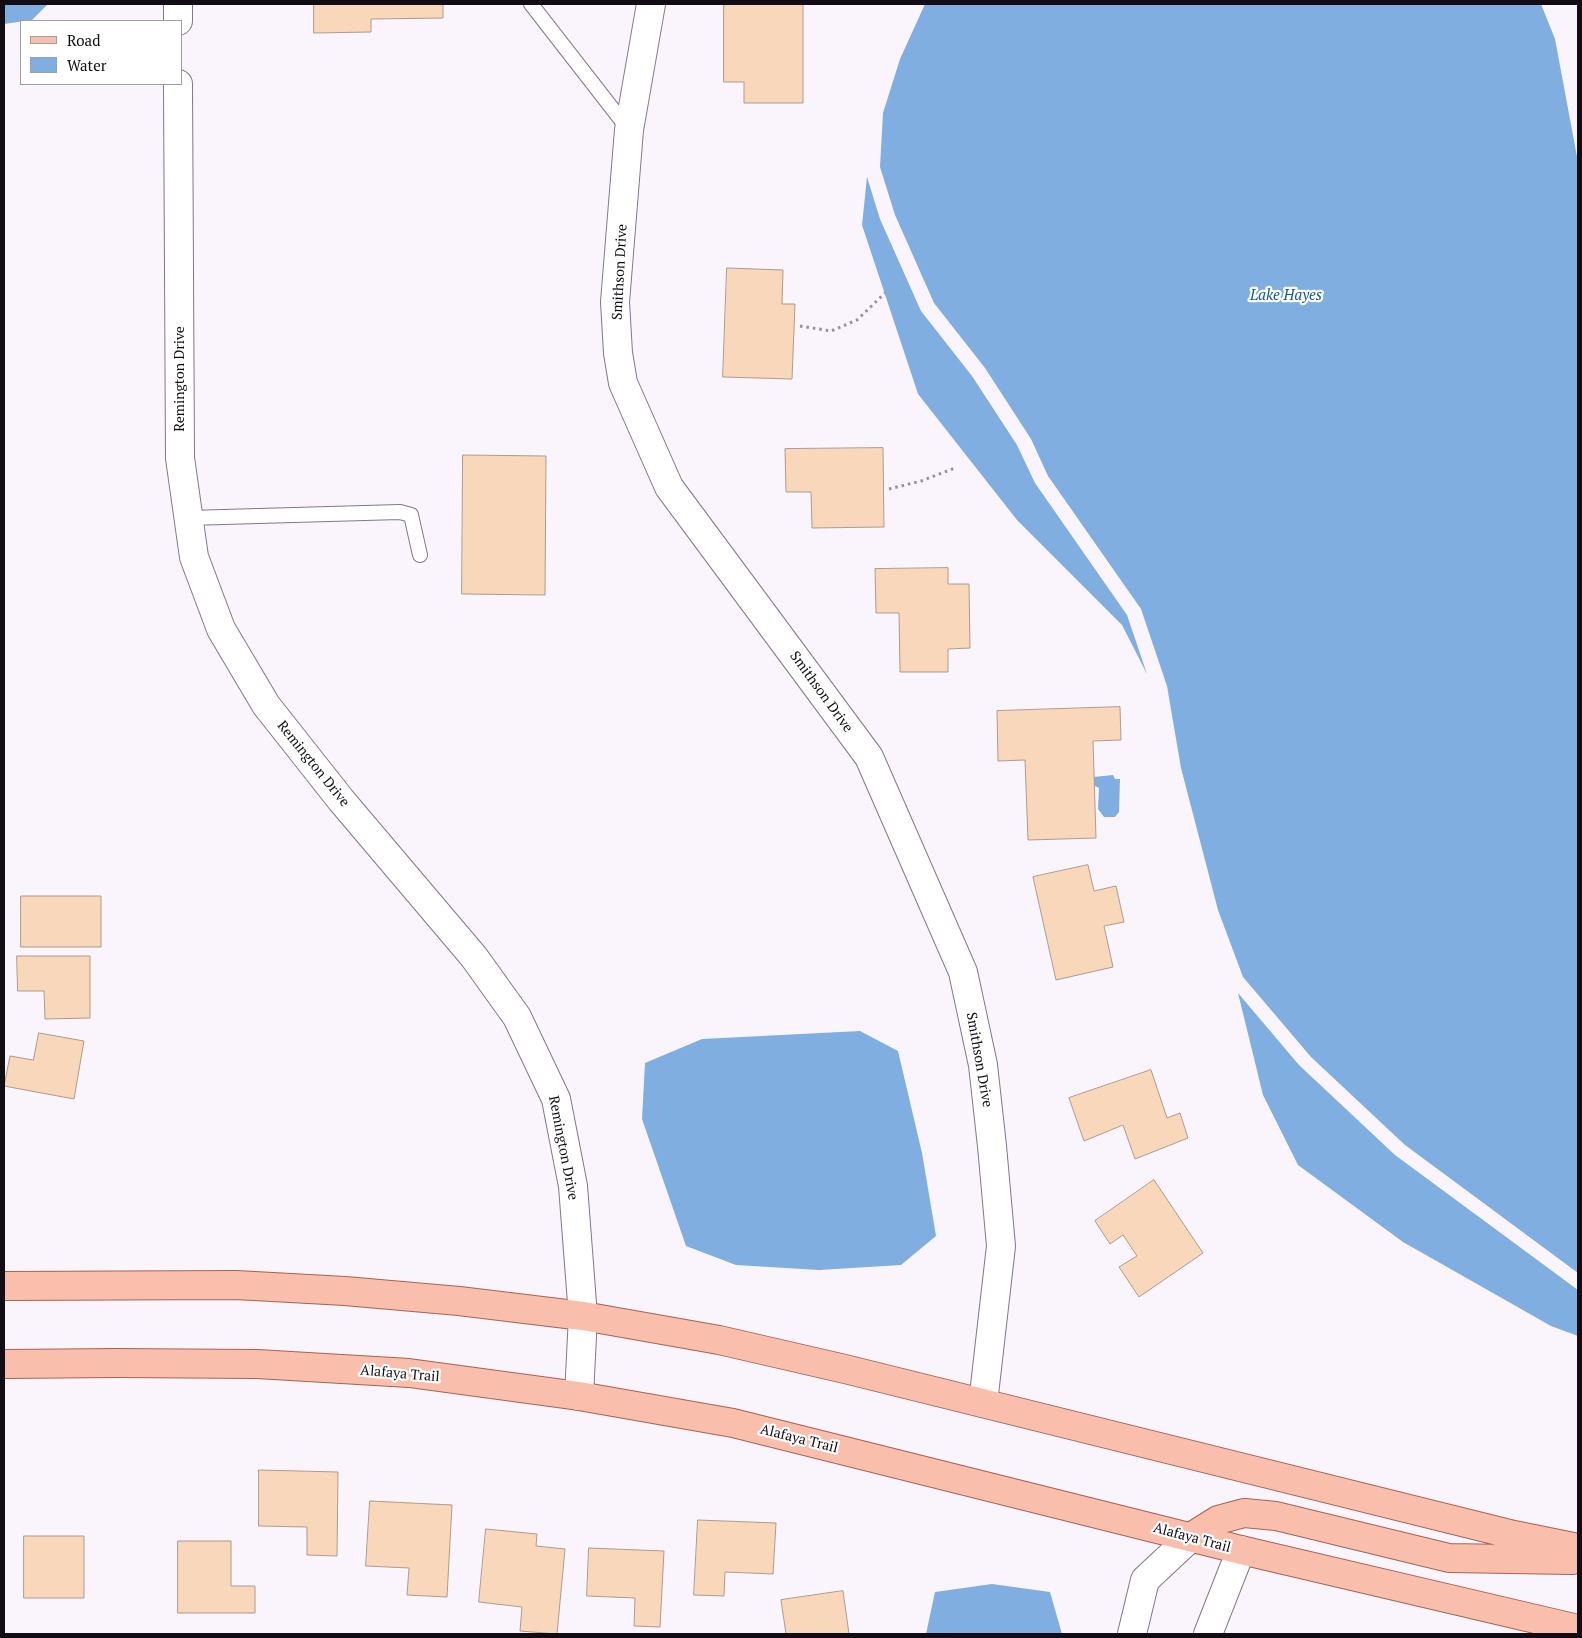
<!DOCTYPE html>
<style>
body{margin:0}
#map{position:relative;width:1582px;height:1638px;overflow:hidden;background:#faf5fd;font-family:"PT Serif",serif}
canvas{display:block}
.frame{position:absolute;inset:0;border:5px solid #120d14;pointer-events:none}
.legend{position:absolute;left:20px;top:20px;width:162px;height:65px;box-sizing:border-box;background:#fff;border:1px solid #a09ea1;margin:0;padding:6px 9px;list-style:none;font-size:15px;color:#120d14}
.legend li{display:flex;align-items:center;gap:10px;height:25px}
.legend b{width:25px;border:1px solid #a09ea1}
</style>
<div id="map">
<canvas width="1582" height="1638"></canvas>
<div class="frame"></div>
<ul class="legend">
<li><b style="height:6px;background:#fabeac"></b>Road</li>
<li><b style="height:14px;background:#80aee1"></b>Water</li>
</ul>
</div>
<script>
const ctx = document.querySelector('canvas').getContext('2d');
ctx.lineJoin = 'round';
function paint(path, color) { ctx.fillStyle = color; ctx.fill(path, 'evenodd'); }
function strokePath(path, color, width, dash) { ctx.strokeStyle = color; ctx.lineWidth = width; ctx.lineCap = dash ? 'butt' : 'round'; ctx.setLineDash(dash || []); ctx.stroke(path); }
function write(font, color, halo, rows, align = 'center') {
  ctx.font = font + ' "PT Serif",serif'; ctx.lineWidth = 4.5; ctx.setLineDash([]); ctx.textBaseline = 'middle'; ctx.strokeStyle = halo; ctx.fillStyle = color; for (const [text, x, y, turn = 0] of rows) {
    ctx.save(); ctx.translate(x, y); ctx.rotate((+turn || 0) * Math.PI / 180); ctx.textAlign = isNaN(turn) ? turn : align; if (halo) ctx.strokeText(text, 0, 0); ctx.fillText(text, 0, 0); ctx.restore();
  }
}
paint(new Path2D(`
 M 4,4 L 48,4 L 32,20 L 4,24 Z
 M 925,4 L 1541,4 L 1555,39 L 1578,162 L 1578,1273 L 1405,1145 L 1311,1057 L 1243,977 L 1218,910 L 1181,768 L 1167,686 L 1141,609 L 1048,476 L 1031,439 L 985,368 L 934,303 L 895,215 L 880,167 L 883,113 L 900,59 Z
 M 867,177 L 880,219 L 921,311 L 972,376 L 1017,445 L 1035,483 L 1127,615 L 1147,674 L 1122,625 L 1017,520 L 918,394 L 862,225 Z
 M 1113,775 L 1115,779 L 1120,779 L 1119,812 L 1115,817 L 1104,817 L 1098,809 L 1099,788 L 1093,785 L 1093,777 Z
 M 1238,993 L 1299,1065 L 1395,1155 L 1578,1290 L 1578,1336 L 1551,1326 L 1403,1242 L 1298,1165 L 1263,1095 Z
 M 860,1031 L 898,1051 L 922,1153 L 936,1236 L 901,1265 L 819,1270 L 736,1265 L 686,1246 L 642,1119 L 645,1063 L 702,1039 Z
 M 992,1584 L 1050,1592 L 1062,1634 L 926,1634 L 935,1592 Z`), '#80aee1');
const building = new Path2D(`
 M 314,4 L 443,4 L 443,18 L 371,19 L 371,32 L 314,33 Z
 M 724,4 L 803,4 L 803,103 L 744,103 L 744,82 L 724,82 Z
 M 727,268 L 783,270 L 782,304 L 795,304 L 792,379 L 723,377 Z
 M 883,448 L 884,527 L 812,528 L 811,492 L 786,492 L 785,449 Z
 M 463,455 L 546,456 L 545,595 L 462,594 Z
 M 948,568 L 948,584 L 969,584 L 970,648 L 948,649 L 948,672 L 900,672 L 899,613 L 876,613 L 875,569 Z
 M 1120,707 L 1121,740 L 1093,741 L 1096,838 L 1028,840 L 1025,760 L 998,761 L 997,711 Z
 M 1088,865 L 1094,891 L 1116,886 L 1124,922 L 1104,926 L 1113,967 L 1056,980 L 1033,877 Z
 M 21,896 L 101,896 L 101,947 L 21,947 Z
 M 17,956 L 90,956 L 90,1018 L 45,1019 L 44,991 L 18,991 Z
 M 39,1033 L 84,1041 L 74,1099 L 4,1086 L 10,1056 L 33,1060 Z
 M 1151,1070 L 1167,1118 L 1180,1113 L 1188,1138 L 1135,1159 L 1123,1125 L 1084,1141 L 1069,1098 Z
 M 1154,1180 L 1203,1253 L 1139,1297 L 1119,1267 L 1137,1256 L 1123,1235 L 1110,1244 L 1095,1221 Z
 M 259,1470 L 338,1472 L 337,1556 L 307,1555 L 307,1527 L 259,1526 Z
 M 370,1501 L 452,1505 L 447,1597 L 407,1595 L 409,1568 L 366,1566 Z
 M 698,1520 L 776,1523 L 773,1574 L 725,1572 L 724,1596 L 694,1595 Z
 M 486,1529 L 537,1534 L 536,1546 L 565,1549 L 557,1634 L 520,1631 L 522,1607 L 479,1602 Z
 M 24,1536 L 84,1536 L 84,1598 L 24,1598 Z
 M 178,1541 L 231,1541 L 231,1586 L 255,1586 L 255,1613 L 178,1613 Z
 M 589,1548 L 664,1551 L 660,1627 L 634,1626 L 635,1598 L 587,1596 Z
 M 843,1591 L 849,1634 L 786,1634 L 781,1600 Z`);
paint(building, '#f8d7ba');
strokePath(building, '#ad9b8c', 1);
const service = new Path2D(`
 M 531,4 L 629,130
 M 188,518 L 400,512 L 411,515 L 420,555`);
const minor = new Path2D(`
 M 178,4 L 178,21
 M 651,4 L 629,130 L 615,302 L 618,353 L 623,383 L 669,487 L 869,757 L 963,972 L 983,1065 L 992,1146 L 1001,1246 L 983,1403
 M 178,84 L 180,458 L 194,557 L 221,629 L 266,705 L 341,800 L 474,957 L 517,1017 L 556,1099 L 573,1186 L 583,1316 L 579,1396
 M 1132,1634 L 1145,1580 L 1191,1537
 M 1208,1634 L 1241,1550`);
const primary = new Path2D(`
 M 4,1286 L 236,1285 L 345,1291 L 459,1301 L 583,1316 L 719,1340 L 845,1369 L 1514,1535 L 1578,1548
 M 4,1364 L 116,1363 L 257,1364 L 409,1373 L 579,1396 L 733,1423 L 1241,1550 L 1578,1629
 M 1191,1537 L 1218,1520 L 1244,1513 L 1276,1516 L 1449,1558 L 1572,1560`);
strokePath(service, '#837789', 16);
strokePath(minor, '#837789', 30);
strokePath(primary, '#a66353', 30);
strokePath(new Path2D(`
 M 800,326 L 831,331 L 857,320 L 885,293
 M 889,489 L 921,481 L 955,468`), '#969198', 3, [2.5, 4]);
strokePath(service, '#fff', 14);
strokePath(minor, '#fff', 28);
strokePath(primary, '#fabeac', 28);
write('14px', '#120d14', '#fff', [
 ["Smithson Drive",620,272,-87],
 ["Remington Drive",180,379,-90],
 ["Smithson Drive",821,692,54],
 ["Remington Drive",313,764,51],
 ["Smithson Drive",979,1060,80],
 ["Remington Drive",563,1148,79],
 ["Alafaya Trail",400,1374,5],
 ["Alafaya Trail",799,1439,14],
 ["Alafaya Trail",1192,1538,15]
]);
write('italic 15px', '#175997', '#fff', [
 ["Lake Hayes",1286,296]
]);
</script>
